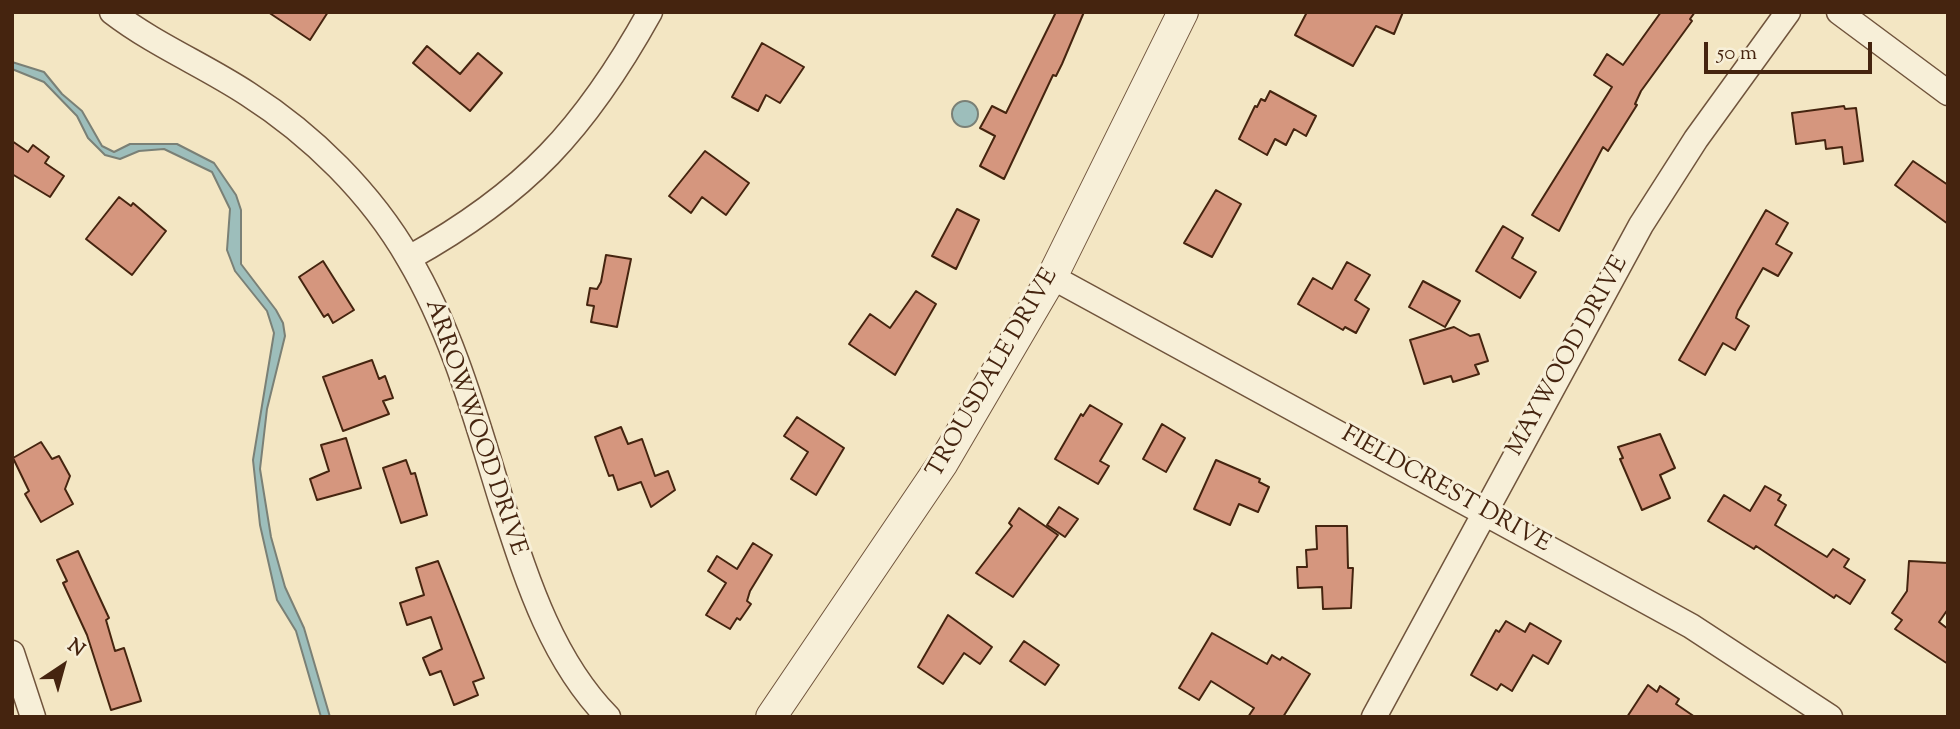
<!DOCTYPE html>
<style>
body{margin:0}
#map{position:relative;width:1960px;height:729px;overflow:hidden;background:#f3e6c3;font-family:"Sorts Mill Goudy",serif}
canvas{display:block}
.frame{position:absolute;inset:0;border:14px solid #45240f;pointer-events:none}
.north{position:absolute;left:28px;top:631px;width:70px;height:70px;-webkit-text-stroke:5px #f7efd8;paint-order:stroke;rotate:36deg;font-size:19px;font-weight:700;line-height:28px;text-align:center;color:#45240f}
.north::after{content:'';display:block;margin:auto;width:24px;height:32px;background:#45240f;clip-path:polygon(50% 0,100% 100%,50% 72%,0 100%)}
.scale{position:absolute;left:1704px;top:42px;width:168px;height:32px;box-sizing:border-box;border:4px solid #45240f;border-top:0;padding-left:9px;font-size:21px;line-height:24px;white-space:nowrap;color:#45240f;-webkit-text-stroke:5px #f7efd8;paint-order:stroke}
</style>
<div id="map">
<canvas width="1960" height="729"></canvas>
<div class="frame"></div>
<div class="north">N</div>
<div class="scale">50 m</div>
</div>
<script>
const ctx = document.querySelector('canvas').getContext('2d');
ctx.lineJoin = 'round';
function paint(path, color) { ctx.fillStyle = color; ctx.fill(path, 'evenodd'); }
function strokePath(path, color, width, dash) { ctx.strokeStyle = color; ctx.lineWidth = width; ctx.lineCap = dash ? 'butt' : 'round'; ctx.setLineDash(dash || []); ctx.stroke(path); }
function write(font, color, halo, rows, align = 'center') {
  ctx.font = font + ' "Sorts Mill Goudy",serif'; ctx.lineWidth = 6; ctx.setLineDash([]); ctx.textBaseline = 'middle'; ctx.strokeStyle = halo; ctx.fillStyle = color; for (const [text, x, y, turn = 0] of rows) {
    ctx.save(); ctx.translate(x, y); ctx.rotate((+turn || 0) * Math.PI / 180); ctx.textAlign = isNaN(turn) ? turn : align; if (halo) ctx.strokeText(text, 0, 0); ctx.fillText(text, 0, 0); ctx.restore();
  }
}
const water = new Path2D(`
 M 12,62 L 44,72 L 62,94 L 82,111 L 102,146 L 114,152 L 130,144 L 177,144 L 214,163 L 236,195 L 241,210 L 241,264 L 276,310 L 283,323 L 285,336 L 267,409 L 260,469 L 271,537 L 285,587 L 304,628 L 330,717 L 321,717 L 296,631 L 277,600 L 260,525 L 253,460 L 274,333 L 267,311 L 235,271 L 227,250 L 230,209 L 212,172 L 164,149 L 139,151 L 120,159 L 105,155 L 88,138 L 77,116 L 44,82 L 12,69 Z
 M952 114a13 13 0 1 1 26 0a13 13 0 1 1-26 0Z`);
paint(water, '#9dbebb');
strokePath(water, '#7a8076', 2);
const building = new Path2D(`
 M 268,12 L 328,12 L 310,40 Z
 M 1056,12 L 1084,12 L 1062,64 L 1056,76 L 1053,75 L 1004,179 L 980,166 L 995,136 L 980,128 L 992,106 L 1006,113 Z
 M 1307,12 L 1403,12 L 1394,34 L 1376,26 L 1353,66 L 1295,35 Z
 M 1661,12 L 1695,12 L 1690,19 L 1692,21 L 1641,91 L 1635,104 L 1637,105 L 1608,151 L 1603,147 L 1559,231 L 1532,215 L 1612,87 L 1594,75 L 1607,54 L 1623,65 Z
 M 762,43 L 804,67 L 780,103 L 766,95 L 758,111 L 732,97 Z
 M 427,46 L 460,74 L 478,53 L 502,73 L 470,111 L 413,63 Z
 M 1270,91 L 1316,116 L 1306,136 L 1294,129 L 1286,145 L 1275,139 L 1267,155 L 1239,139 L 1255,106 L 1257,107 L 1261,99 L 1265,101 Z
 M 1844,106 L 1845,109 L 1856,108 L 1863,161 L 1844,164 L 1842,147 L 1826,149 L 1825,140 L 1796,144 L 1792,113 Z
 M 12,141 L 28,152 L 33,145 L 49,157 L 45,163 L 64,176 L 50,197 L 12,174 Z
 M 705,151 L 749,183 L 726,215 L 702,197 L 691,213 L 669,196 Z
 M 1913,161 L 1948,185 L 1948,224 L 1895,185 Z
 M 1216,190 L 1241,204 L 1212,257 L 1184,243 Z
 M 119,197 L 131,206 L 133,203 L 166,231 L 132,275 L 86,239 Z
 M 957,209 L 979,220 L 956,269 L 932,256 Z
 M 1766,210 L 1788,223 L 1776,244 L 1792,253 L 1778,276 L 1763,268 L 1738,311 L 1736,318 L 1749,326 L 1735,350 L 1723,343 L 1705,375 L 1679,360 Z
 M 1503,226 L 1523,238 L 1512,258 L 1536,272 L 1520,298 L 1476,271 Z
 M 606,255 L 631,259 L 617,327 L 591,322 L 594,306 L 587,305 L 590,288 L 597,289 L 601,282 Z
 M 323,261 L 354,310 L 333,323 L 328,314 L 324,317 L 299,277 Z
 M 1347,262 L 1370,275 L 1355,300 L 1369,309 L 1356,333 L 1345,327 L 1343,330 L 1298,304 L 1313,278 L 1332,289 Z
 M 1423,281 L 1460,301 L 1445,327 L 1409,307 Z
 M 916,291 L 936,304 L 895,375 L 849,344 L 870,314 L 890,328 Z
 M 1454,327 L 1470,336 L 1479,334 L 1488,361 L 1475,365 L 1479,374 L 1453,382 L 1451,376 L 1424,384 L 1410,340 Z
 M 372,360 L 379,379 L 385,376 L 393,398 L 383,401 L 389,414 L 343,431 L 323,377 Z
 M 1090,405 L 1122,424 L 1100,461 L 1109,466 L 1098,484 L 1055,459 L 1081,414 L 1083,416 Z
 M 797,417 L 844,448 L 816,495 L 791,479 L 808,452 L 784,436 Z
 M 1162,424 L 1185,438 L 1166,472 L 1143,459 Z
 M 621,427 L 628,444 L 642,439 L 655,476 L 668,471 L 675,490 L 651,507 L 641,482 L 618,490 L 613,475 L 609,476 L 595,437 Z
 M 1660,434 L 1675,468 L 1660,475 L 1670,498 L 1642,510 L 1620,459 L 1623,458 L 1618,447 Z
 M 346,438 L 361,488 L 317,500 L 310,479 L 329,471 L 321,445 Z
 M 41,442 L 52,459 L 59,456 L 70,476 L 65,489 L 73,504 L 41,522 L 25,494 L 29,491 L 13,458 Z
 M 406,460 L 411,474 L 415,473 L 427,515 L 401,523 L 383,468 Z
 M 1216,460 L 1260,479 L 1259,482 L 1269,487 L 1258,512 L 1239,504 L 1230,525 L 1194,509 Z
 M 1765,486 L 1781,495 L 1778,500 L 1786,505 L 1775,525 L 1827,557 L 1833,549 L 1849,559 L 1844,567 L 1865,580 L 1850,604 L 1836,595 L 1834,598 L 1756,546 L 1754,549 L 1708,521 L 1724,495 L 1750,511 Z
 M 1059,507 L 1078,519 L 1065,537 L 1047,525 Z
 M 1019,508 L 1058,535 L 1013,597 L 976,573 L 1012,526 L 1009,523 Z
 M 1316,526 L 1347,526 L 1348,568 L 1353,568 L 1351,608 L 1323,609 L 1322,587 L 1298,588 L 1297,567 L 1307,567 L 1306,550 L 1317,549 Z
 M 753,543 L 772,555 L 750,591 L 747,601 L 751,604 L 740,620 L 737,618 L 730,629 L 706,615 L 726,583 L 708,571 L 717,556 L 737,569 Z
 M 78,551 L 109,618 L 106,620 L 115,651 L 124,648 L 141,701 L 111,710 L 87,635 L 63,583 L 67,581 L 57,560 Z
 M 438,561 L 484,678 L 473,682 L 478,695 L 454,705 L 441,671 L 430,675 L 423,658 L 442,649 L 431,617 L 407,625 L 400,603 L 424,595 L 416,568 Z
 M 1909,561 L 1948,563 L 1948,609 L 1939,622 L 1948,629 L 1948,664 L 1895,629 L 1902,620 L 1892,613 L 1907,591 Z
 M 948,615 L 992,647 L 980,664 L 964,653 L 943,684 L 918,667 Z
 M 1506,621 L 1525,632 L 1530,623 L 1561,641 L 1548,664 L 1533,655 L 1512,691 L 1501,684 L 1497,690 L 1471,675 L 1496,630 L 1499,632 Z
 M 1212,633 L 1267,664 L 1272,655 L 1280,660 L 1282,657 L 1310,674 L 1283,717 L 1248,717 L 1254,708 L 1211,681 L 1199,700 L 1179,688 Z
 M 1024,641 L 1059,665 L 1045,685 L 1010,661 Z
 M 1648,685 L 1657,692 L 1660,686 L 1679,699 L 1676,704 L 1695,717 L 1627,717 Z`);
paint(building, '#d5967e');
strokePath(building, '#45240f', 2);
const minor = new Path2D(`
 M 112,12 C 155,45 204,65 248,94 C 312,135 371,193 409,259 C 454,335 477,423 503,506 C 527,580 552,660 608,717
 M 1839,12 L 1948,93
 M 409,258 C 526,193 585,129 650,12
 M 1052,277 L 1691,626 L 1830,717
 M 12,653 L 33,717
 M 1374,717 L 1641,225 L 1696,139 L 1788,12`);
const tertiary = new Path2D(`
 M 771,717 L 943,463 L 1052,277 L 1183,12`);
strokePath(minor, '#70543c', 27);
strokePath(tertiary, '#70543c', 32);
strokePath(minor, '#f7efd8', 24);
strokePath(tertiary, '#f7efd8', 30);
write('24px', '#45240f', '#f7efd8', [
 ["MAYWOOD DRIVE",1569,357,-61],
 ["TROUSDALE DRIVE",994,374,-60],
 ["ARROWWOOD DRIVE",474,428,71],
 ["FIELDCREST DRIVE",1445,491,29]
]);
</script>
